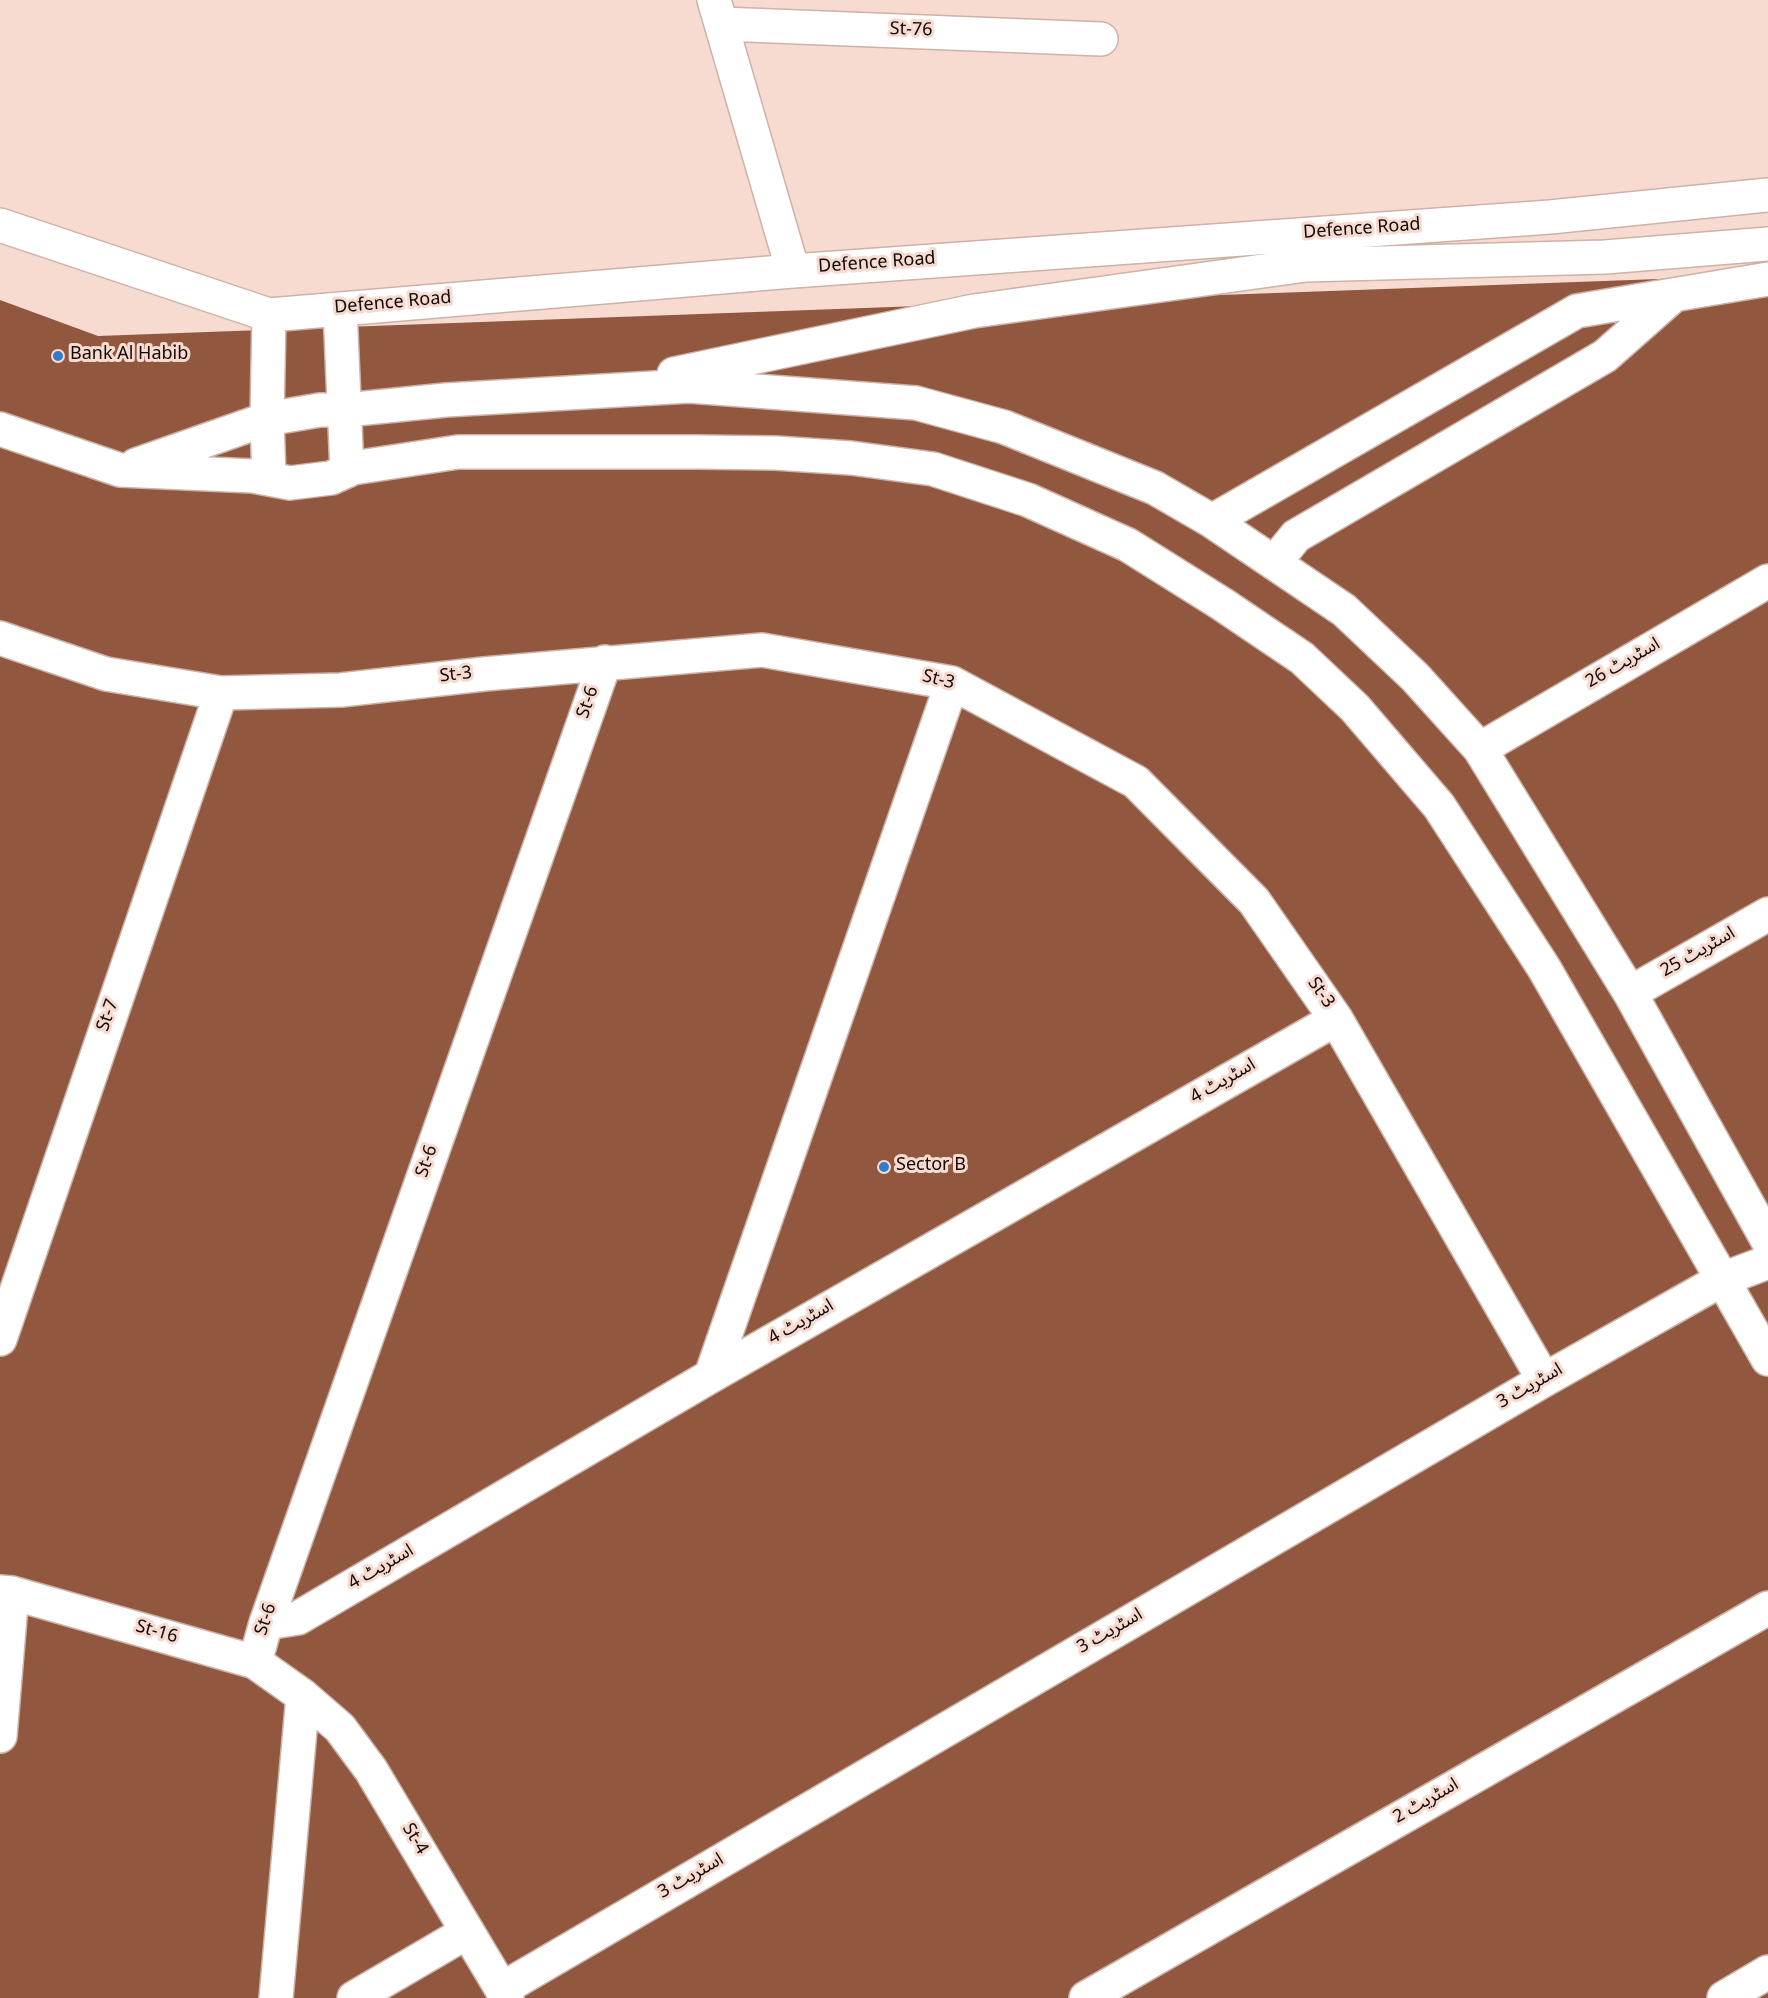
<!DOCTYPE html>
<meta charset="utf-8">
<style>
body{margin:0}
canvas{display:block;background:#f7dbd0}
</style>
<canvas width="1768" height="1998"></canvas>
<script>
const ctx = document.querySelector('canvas').getContext('2d');
ctx.lineJoin = 'round';
function paint(path, color) { ctx.fillStyle = color; ctx.fill(path, 'evenodd'); }
function strokePath(path, color, width, dash) { ctx.strokeStyle = color; ctx.lineWidth = width; ctx.lineCap = dash ? 'butt' : 'round'; ctx.setLineDash(dash || []); ctx.stroke(path); }
function write(font, color, halo, rows, align = 'center') {
  ctx.font = font + ' Georgia,"Noto Sans Arabic",serif'; ctx.lineWidth = 6; ctx.setLineDash([]); ctx.textBaseline = 'middle'; ctx.strokeStyle = halo; ctx.fillStyle = color; for (const [text, x, y, turn = 0] of rows) {
    ctx.save(); ctx.translate(x, y); ctx.rotate((+turn || 0) * Math.PI / 180); ctx.textAlign = isNaN(turn) ? turn : align; if (halo) ctx.strokeText(text, 0, 0); ctx.fillText(text, 0, 0); ctx.restore();
  }
}
paint(new Path2D(`
 M 1768,275 L 1768,1998 L 0,1998 L 0,300 L 98,336 Z`), '#91573f');
const minor = new Path2D(`
 M 714,0 L 793,271
 M 722,24 L 1101,39
 M 0,225 L 269,315 L 793,271 L 1550,217 L 1768,195
 M 340,309 L 347,471
 M 674,374 L 974,311 L 1306,265 L 1605,257 L 1768,244
 M 0,429 L 120,470 L 253,476 L 290,483 L 331,478 L 353,468 L 458,452 L 697,452 L 775,453 L 851,458 L 933,469 L 1028,500 L 1128,545 L 1222,604 L 1302,658 L 1355,708 L 1439,806 L 1544,968 L 1768,1359
 M 136,465 L 267,419 L 320,410 L 356,409 L 446,400 L 689,386 L 916,403 L 1004,427 L 1155,488 L 1212,521 L 1344,610 L 1415,677 L 1480,749 L 1630,993 L 1768,1241
 M 269,479 L 267,419 L 269,315
 M 1212,521 L 1577,311 L 1768,279
 M 1274,563 L 1296,536 L 1605,356 L 1674,295
 M 0,638 L 106,674 L 221,693 L 341,690 L 484,674 L 762,650 L 952,683 L 1136,782 L 1254,901 L 1336,1019 L 1544,1380
 M 1480,749 L 1768,581
 M 1630,993 L 1768,914
 M 0,1339 L 221,693
 M 711,1376 L 952,683
 M 0,1592 L 12,1593 L 255,1662 L 303,1696 L 340,1728 L 371,1770 L 507,1998
 M 266,1623 L 298,1618 L 711,1376 L 1336,1019
 M 255,1662 L 266,1623 L 605,662
 M 0,1736 L 12,1593
 M 502,1989 L 1544,1380 L 1723,1279 L 1768,1262
 M 276,1998 L 303,1696
 M 354,1998 L 467,1932
 M 1086,1998 L 1768,1608
 M 1724,1998 L 1768,1972`);
strokePath(minor, '#cdb2a7', 36);
strokePath(minor, '#fff', 33);
for (const [x, y, r, color] of [
 [58,356,6,"#317ccd"],
 [884,1167,6,"#317ccd"]
]) { const dot = new Path2D(); dot.arc(x, y, r, 0, 2 * Math.PI); ctx.fillStyle = color; ctx.fill(dot); strokePath(dot, '#f7dbd0', 2); }
write('18px', '#120906', '#f7dbd0', [
 ["St-76",911,32,2],
 ["Defence Road",1362,231,-4],
 ["Defence Road",877,265,-4],
 ["Defence Road",393,305,-5],
 ["اسٹریٹ 26",1624,665,-30],
 ["St-3",456,677,-6],
 ["St-3",938,682,14],
 ["St-6",590,703,-71],
 ["اسٹریٹ 25",1699,954,-30],
 ["St-3",1319,994,55],
 ["St-7",110,1016,-71],
 ["اسٹریٹ 4",1224,1083,-30],
 ["St-6",429,1162,-71],
 ["اسٹریٹ 4",802,1324,-30],
 ["اسٹریٹ 3",1531,1388,-30],
 ["اسٹریٹ 4",382,1569,-30],
 ["St-6",268,1620,-72],
 ["اسٹریٹ 3",1111,1633,-30],
 ["St-16",156,1634,16],
 ["اسٹریٹ 2",1427,1803,-30],
 ["St-4",413,1840,59],
 ["اسٹریٹ 3",692,1878,-30]
]);
write('18px', '#120906', '#f7dbd0', [
 ["Bank Al Habib",70,356],
 ["Sector B",896,1167]
], 'left');
</script>
